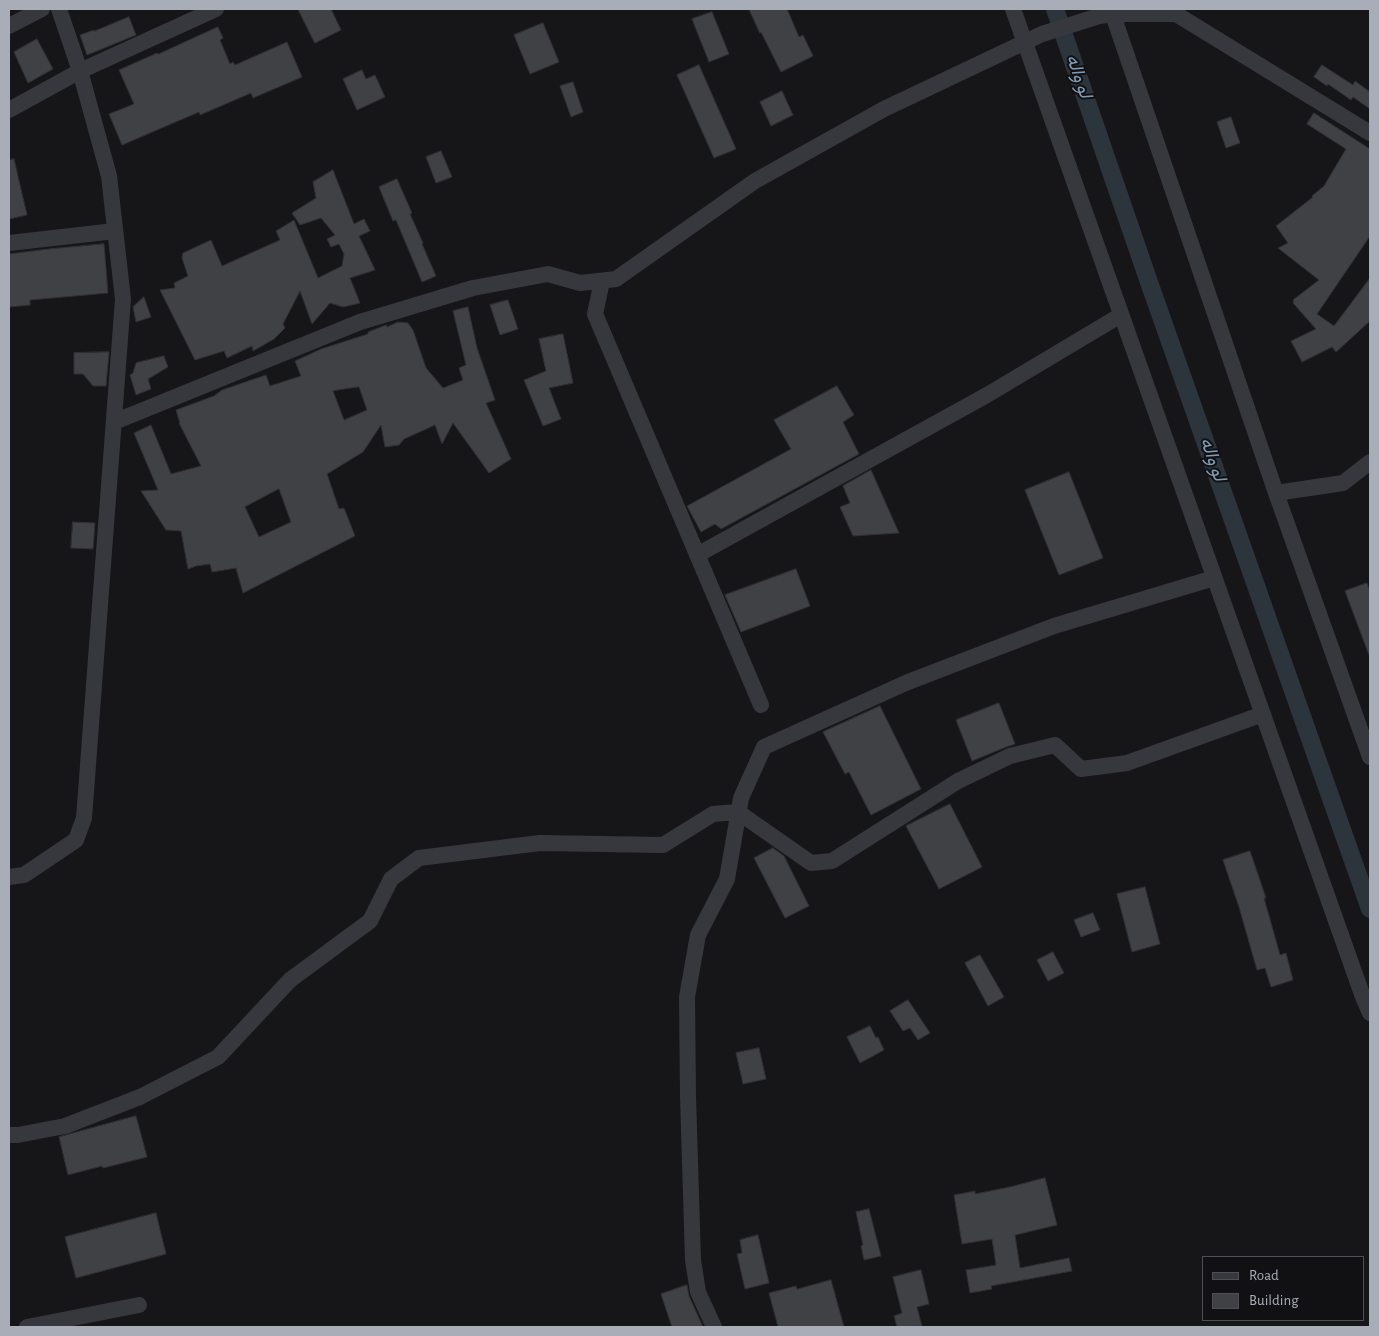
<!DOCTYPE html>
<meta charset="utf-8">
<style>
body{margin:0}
#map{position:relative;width:1379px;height:1336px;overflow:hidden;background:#161618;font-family:"Alegreya Sans",sans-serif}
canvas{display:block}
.frame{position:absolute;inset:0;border:10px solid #a8adb8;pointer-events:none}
.legend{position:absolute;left:1202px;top:1256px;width:162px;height:65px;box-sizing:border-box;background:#111113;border:1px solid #4d4f55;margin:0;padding:6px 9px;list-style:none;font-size:15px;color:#a8adb8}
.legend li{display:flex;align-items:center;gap:10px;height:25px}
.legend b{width:25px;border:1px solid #4d4f55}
</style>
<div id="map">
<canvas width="1379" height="1336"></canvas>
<div class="frame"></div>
<ul class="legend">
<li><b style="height:6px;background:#37383d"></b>Road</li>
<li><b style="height:14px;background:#404145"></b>Building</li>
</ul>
</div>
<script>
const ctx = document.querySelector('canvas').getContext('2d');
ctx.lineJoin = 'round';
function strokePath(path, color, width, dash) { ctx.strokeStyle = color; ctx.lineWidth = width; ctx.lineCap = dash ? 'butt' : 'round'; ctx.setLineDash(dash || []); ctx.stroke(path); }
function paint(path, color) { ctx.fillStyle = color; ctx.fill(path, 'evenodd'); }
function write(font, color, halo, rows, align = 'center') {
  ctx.font = font + ' "Alegreya Sans",Vazirmatn,sans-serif'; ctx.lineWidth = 4; ctx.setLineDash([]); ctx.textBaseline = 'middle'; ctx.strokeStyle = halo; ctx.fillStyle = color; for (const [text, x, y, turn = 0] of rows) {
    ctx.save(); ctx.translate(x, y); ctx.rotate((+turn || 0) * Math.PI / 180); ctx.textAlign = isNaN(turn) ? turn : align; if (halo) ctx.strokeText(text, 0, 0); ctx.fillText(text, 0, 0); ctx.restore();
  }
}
strokePath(new Path2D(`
 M 1055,9 L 1150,285 L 1370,909`), '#2c353c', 18);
const building = new Path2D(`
 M 298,9 L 331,9 L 341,30 L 315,43 Z
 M 749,9 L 787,9 L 799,37 L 803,35 L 813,56 L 781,72 L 761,32 L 760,33 Z
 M 712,12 L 729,54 L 709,62 L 692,19 Z
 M 129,17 L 136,35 L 87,55 L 80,35 L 94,30 L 94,31 Z
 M 543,23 L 559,62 L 530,74 L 514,35 Z
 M 218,27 L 223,38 L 220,40 L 230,64 L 233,62 L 235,65 L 287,42 L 302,77 L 253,98 L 251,93 L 200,115 L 199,112 L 122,145 L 109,114 L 134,104 L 119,70 L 157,53 L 158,54 Z
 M 37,39 L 53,69 L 28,83 L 14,52 Z
 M 699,65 L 736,149 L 714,158 L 677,75 Z
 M 1322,65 L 1353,85 L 1355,81 L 1370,92 L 1370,109 L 1353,97 L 1351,100 L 1328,84 L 1327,86 L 1314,77 Z
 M 362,70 L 366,79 L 375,75 L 385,97 L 357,110 L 343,79 Z
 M 573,82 L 583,112 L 571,117 L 560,86 Z
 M 782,91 L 793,115 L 771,126 L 760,102 Z
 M 1314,113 L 1370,149 L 1370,236 L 1317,314 L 1334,326 L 1370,278 L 1370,321 L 1336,352 L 1332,347 L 1302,362 L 1291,341 L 1316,329 L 1293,303 L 1294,301 L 1293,300 L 1319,280 L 1278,248 L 1288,243 L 1276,226 L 1313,197 L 1312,196 L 1324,186 L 1346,149 L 1307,124 Z
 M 1231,117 L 1240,143 L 1226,148 L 1217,122 Z
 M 441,151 L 452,177 L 436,183 L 426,157 Z
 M 14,159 L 27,215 L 9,219 L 9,160 Z
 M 333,170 L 354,224 L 364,219 L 370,231 L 359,236 L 375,270 L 350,278 L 360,303 L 343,307 L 330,303 L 312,324 L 300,291 L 283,324 L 285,328 L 274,339 L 253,351 L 252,346 L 227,358 L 224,351 L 195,360 L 160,290 L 175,288 L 174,283 L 188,276 L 182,258 L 183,253 L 211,240 L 222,266 L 280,240 L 276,231 L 294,220 L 318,278 L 342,266 L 344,254 L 339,244 L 331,247 L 327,239 L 335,235 L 321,218 L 300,225 L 292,213 L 316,198 L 313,182 Z
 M 397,179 L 412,213 L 410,214 L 423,243 L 422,244 L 436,276 L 422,282 L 396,220 L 393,221 L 379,187 Z
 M 104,244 L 108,293 L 30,300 L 30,305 L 9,307 L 9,254 L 49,249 Z
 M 144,297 L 151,317 L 136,322 L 133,307 Z
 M 508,300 L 518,329 L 500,335 L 490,305 Z
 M 468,307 L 477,348 L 495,400 L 486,403 L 511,459 L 489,473 L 453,423 L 442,444 L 435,425 L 404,439 L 399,445 L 385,447 L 381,425 L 363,452 L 327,474 L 339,509 L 344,508 L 355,536 L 243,593 L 236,568 L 212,572 L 210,564 L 196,566 L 188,569 L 181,531 L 166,530 L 141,491 L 158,490 L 134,433 L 151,425 L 171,474 L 201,466 L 179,423 L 180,423 L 176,410 L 214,396 L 222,390 L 266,375 L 270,386 L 301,376 L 295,361 L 321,349 L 368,334 L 368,332 L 386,325 L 387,327 L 398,322 L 408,323 L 413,330 L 426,368 L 443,388 L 463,380 L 459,368 L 466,365 L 453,311 ZM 359,387 L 367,410 L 344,420 L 333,391 ZM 279,489 L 291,522 L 259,537 L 245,507 Z
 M 563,334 L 573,383 L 549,388 L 561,419 L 543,426 L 524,380 L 546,371 L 539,339 Z
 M 109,352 L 106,386 L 93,386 L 83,374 L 74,374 L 74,353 Z
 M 164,356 L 168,367 L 148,379 L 151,389 L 136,395 L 130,375 L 133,373 L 136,363 Z
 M 837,386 L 854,415 L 843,422 L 859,454 L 721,529 L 715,524 L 701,532 L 687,506 L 791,449 L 774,420 Z
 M 871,470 L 899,533 L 853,536 L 840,507 L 850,503 L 843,486 Z
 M 1069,472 L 1103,558 L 1059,575 L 1025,490 Z
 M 73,522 L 95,523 L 93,549 L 71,548 Z
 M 796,569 L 810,606 L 741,632 L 725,595 Z
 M 1367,583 L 1370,592 L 1370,655 L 1369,655 L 1345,591 Z
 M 999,703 L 1015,744 L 1006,747 L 972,761 L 956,720 Z
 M 880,706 L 921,789 L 871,815 L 849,772 L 845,774 L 823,732 Z
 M 950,804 L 982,867 L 939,889 L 906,826 Z
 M 773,848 L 784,856 L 809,906 L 785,918 L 754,858 Z
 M 1250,851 L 1266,898 L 1264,898 L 1280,955 L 1286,953 L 1293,980 L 1271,987 L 1265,968 L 1257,970 L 1239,907 L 1223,860 Z
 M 1145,887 L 1160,944 L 1132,952 L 1117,894 Z
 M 1093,913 L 1100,930 L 1081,937 L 1074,920 Z
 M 1053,952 L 1064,973 L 1048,981 L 1037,960 Z
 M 980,955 L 1004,997 L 988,1006 L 965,963 Z
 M 908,1000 L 930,1033 L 918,1040 L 910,1028 L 903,1031 L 890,1011 Z
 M 870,1026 L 876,1038 L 878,1037 L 884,1050 L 860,1063 L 847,1037 Z
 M 759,1048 L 766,1079 L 743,1084 L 736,1053 Z
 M 136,1116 L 147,1157 L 103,1168 L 102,1166 L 68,1175 L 59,1137 Z
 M 1045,1178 L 1057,1225 L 1015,1235 L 1020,1268 L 1069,1258 L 1072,1271 L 991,1286 L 992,1289 L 970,1293 L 966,1270 L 996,1265 L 992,1239 L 962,1244 L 954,1195 L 975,1191 L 975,1194 L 1010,1187 Z
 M 869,1209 L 881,1256 L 864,1260 L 861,1246 L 863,1245 L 856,1212 Z
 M 156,1213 L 166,1254 L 76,1278 L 65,1237 Z
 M 758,1235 L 769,1283 L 745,1289 L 737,1254 L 742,1253 L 740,1240 Z
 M 921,1270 L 929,1304 L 917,1307 L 922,1327 L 897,1327 L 894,1316 L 902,1313 L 893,1277 Z
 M 831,1280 L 844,1327 L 778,1327 L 769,1293 L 796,1286 L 797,1289 Z
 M 687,1285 L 689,1296 L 703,1327 L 672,1327 L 661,1294 Z`);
paint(building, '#404145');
strokePath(building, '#303034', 1);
strokePath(new Path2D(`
 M 1013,9 L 1363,997 L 1370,1013
 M 1111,9 L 1276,493 L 1370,757
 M 9,26 L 42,9
 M 9,110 L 80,71 L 216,9
 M 9,243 L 115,231
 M 602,281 L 595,314 L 761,705
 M 114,422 L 360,322 L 473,288 L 548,274 L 580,283 L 616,279 L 755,181 L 884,109 L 1042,34 L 1099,16 L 1112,14 L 1176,14 L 1370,133
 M 1276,493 L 1343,483 L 1370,462
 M 697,555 L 987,395 L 1121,315
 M 9,877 L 24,875 L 76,840 L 84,818 L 123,299 L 109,176 L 80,71 L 59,9
 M 9,1135 L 18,1135 L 65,1126 L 140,1097 L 218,1057 L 290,980 L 370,921 L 391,879 L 419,858 L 540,843 L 663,845 L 713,814 L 738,812 L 811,863 L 832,861 L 958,781 L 1010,756 L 1055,745 L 1081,769 L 1127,763 L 1263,714
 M 27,1327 L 139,1305
 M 714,1327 L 698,1292 L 693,1260 L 688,1096 L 687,997 L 698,935 L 727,879 L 741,798 L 764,747 L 908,682 L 1054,626 L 1214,578`), '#37383d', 16);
write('italic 19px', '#7f9bb3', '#111113', [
 ["لو واله",1079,76,71],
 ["لو واله",1213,459,71]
]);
</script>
